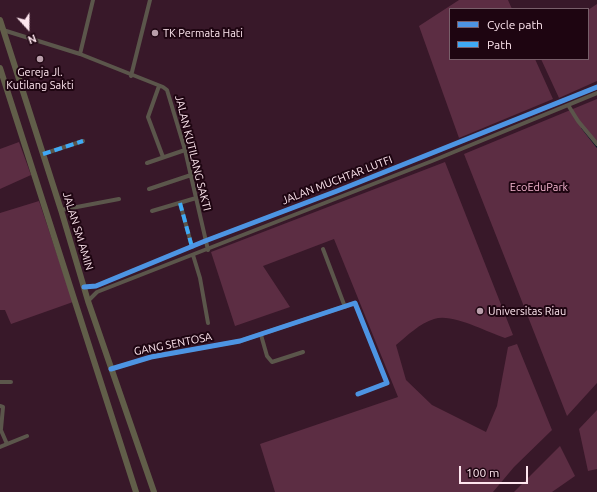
<!DOCTYPE html>
<style>
body{margin:0}
#map{position:relative;width:597px;height:492px;overflow:hidden;background:#381829;font-family:Ubuntu,sans-serif}
canvas{display:block}
.legend{position:absolute;left:449px;top:8px;width:140px;height:52px;box-sizing:border-box;background:#1e0511;border:1px solid #785f6a;margin:0;padding:5px 7px;list-style:none;font-size:12px;color:#fee6ef}
.legend li{display:flex;align-items:center;gap:8px;height:20px}
.legend b{width:20px;border:1px solid #785f6a}
.north{position:absolute;left:8px;top:8px;width:40px;height:40px;-webkit-text-stroke:3px #1e0511;paint-order:stroke;rotate:159deg;font-size:11px;font-weight:700;line-height:16px;text-align:center;color:#fee6ef}
.north::after{content:'';display:block;margin:auto;width:14px;height:18px;background:#fee6ef;clip-path:polygon(50% 0,100% 100%,50% 72%,0 100%)}
.scale{position:absolute;left:459px;top:466px;width:69px;height:18px;box-sizing:border-box;border:2px solid #fee6ef;border-top:0;padding-left:5px;font-size:12px;line-height:14px;white-space:nowrap;color:#fee6ef;-webkit-text-stroke:3px #1e0511;paint-order:stroke}
</style>
<div id="map">
<canvas width="597" height="492"></canvas>
<ul class="legend">
<li><b style="height:5px;background:#4d94e3"></b>Cycle path</li>
<li><b style="height:5px;background:#3fa9f5"></b>Path</li>
</ul>
<div class="north">N</div>
<div class="scale">100 m</div>
</div>
<script>
const ctx = document.querySelector('canvas').getContext('2d');
ctx.lineJoin = 'round';
function paint(path, color) { ctx.fillStyle = color; ctx.fill(path, 'evenodd'); }
function strokePath(path, color, width, dash) { ctx.strokeStyle = color; ctx.lineWidth = width; ctx.lineCap = dash ? 'butt' : 'round'; ctx.setLineDash(dash || []); ctx.stroke(path); }
function write(font, color, halo, rows, align = 'center') {
  ctx.font = font + ' Ubuntu,sans-serif'; ctx.lineWidth = 4; ctx.setLineDash([]); ctx.textBaseline = 'middle'; ctx.strokeStyle = halo; ctx.fillStyle = color; for (const [text, x, y, turn = 0] of rows) {
    ctx.save(); ctx.translate(x, y); ctx.rotate((+turn || 0) * Math.PI / 180); ctx.textAlign = isNaN(turn) ? turn : align; if (halo) ctx.strokeText(text, 0, 0); ctx.fillText(text, 0, 0); ctx.restore();
  }
}
paint(new Path2D(`
 M 459,0 L 508,0 L 512,9 L 450,9 L 450,59 L 535,59 L 553,99 L 459,138 L 419,26 Z
 M 597,4 L 597,81 L 559,98 L 541,59 L 588,59 L 588,10 Z
 M 597,99 L 597,383 L 567,416 L 464,154 Z
 M 19,142 L 31,175 L 0,189 L 0,149 Z
 M 445,162 L 513,335 L 505,338 C 486,332 453,313 434,319 C 420,323 407,336 396,345 L 406,380 L 432,405 L 486,432 L 497,406 L 508,347 L 517,344 L 552,430 L 514,467 L 493,492 L 275,492 L 260,444 L 398,397 L 334,239 L 263,266 L 290,307 L 235,326 L 211,252 Z
 M 39,201 L 73,302 L 11,324 L 5,310 L 0,310 L 0,213 Z
 M 597,410 L 597,469 L 588,471 L 579,429 Z
 M 560,446 L 575,476 L 552,492 L 514,492 Z`), '#5c2d43');
strokePath(new Path2D(`
 M 582,128 L 597,147`), '#051824', 1.5);
strokePath(new Path2D(`
 M 3,30 L 80,54 L 163,87 L 167,90 L 185,150 L 208,250
 M 80,54 L 93,0
 M 131,76 L 150,0
 M 159,86 L 148,117 L 163,157
 M 568,105 L 578,121 L 597,144
 M 43,154 L 83,141
 M 147,163 L 185,150
 M 149,189 L 191,175
 M 180,203 L 192,247
 M 61,210 L 119,199
 M 152,211 L 196,198
 M 323,249 L 345,307
 M 193,255 L 200,278 L 208,323
 M 84,287 L 96,286 L 205,241 L 337,191 L 597,87
 M 88,301 L 97,292 L 432,161 L 597,93
 M 261,335 L 267,356 L 272,362 L 303,352
 M 111,369 L 151,357 L 240,341 L 355,303 L 387,383 L 358,394
 M 0,382 L 11,382
 M 0,406 L 3,407 L 1,429
 M 0,428 L 7,444
 M 0,447 L 27,436`), '#5b564b', 4);
strokePath(new Path2D(`
 M 0,20 L 61,210 L 88,301 L 154,492
 M 0,68 L 136,492`), '#615e49', 6);
strokePath(new Path2D(`
 M 43,154 L 83,141
 M 180,203 L 192,247`), '#3fa9f5', 4, [8, 4]);
strokePath(new Path2D(`
 M 84,287 L 96,286 L 205,241 L 337,191 L 597,87
 M 111,369 L 151,357 L 240,341 L 355,303 L 387,383 L 358,394`), '#4d94e3', 5);
for (const [x, y, r, color] of [
 [155,33,4,"#b99eaa"],
 [40,59,4,"#b99eaa"],
 [480,311,4,"#b99eaa"]
]) { const dot = new Path2D(); dot.arc(x, y, r, 0, 2 * Math.PI); ctx.fillStyle = color; ctx.fill(dot); strokePath(dot, '#1e0511', 1.5); }
write('11px', '#fee6ef', '#1e0511', [
 ["TK Permata Hati",163,33],
 ["Gereja Jl.",40,72,"center"],
 ["Kutilang Sakti",40,85,"center"],
 ["Universitas Riau",488,311]
], 'left');
write('11px', '#fee6ef', '#1e0511', [
 ["JALAN KUTILANG SAKTI",193,153,76],
 ["JALAN MUCHTAR LUTFI",337,180,-21],
 ["JALAN SM AMIN",78,231,73],
 ["GANG SENTOSA",173,344,-11]
]);
write('11px', '#f5b6d0', '#1e0511', [
 ["EcoEduPark",539,187]
]);
</script>
